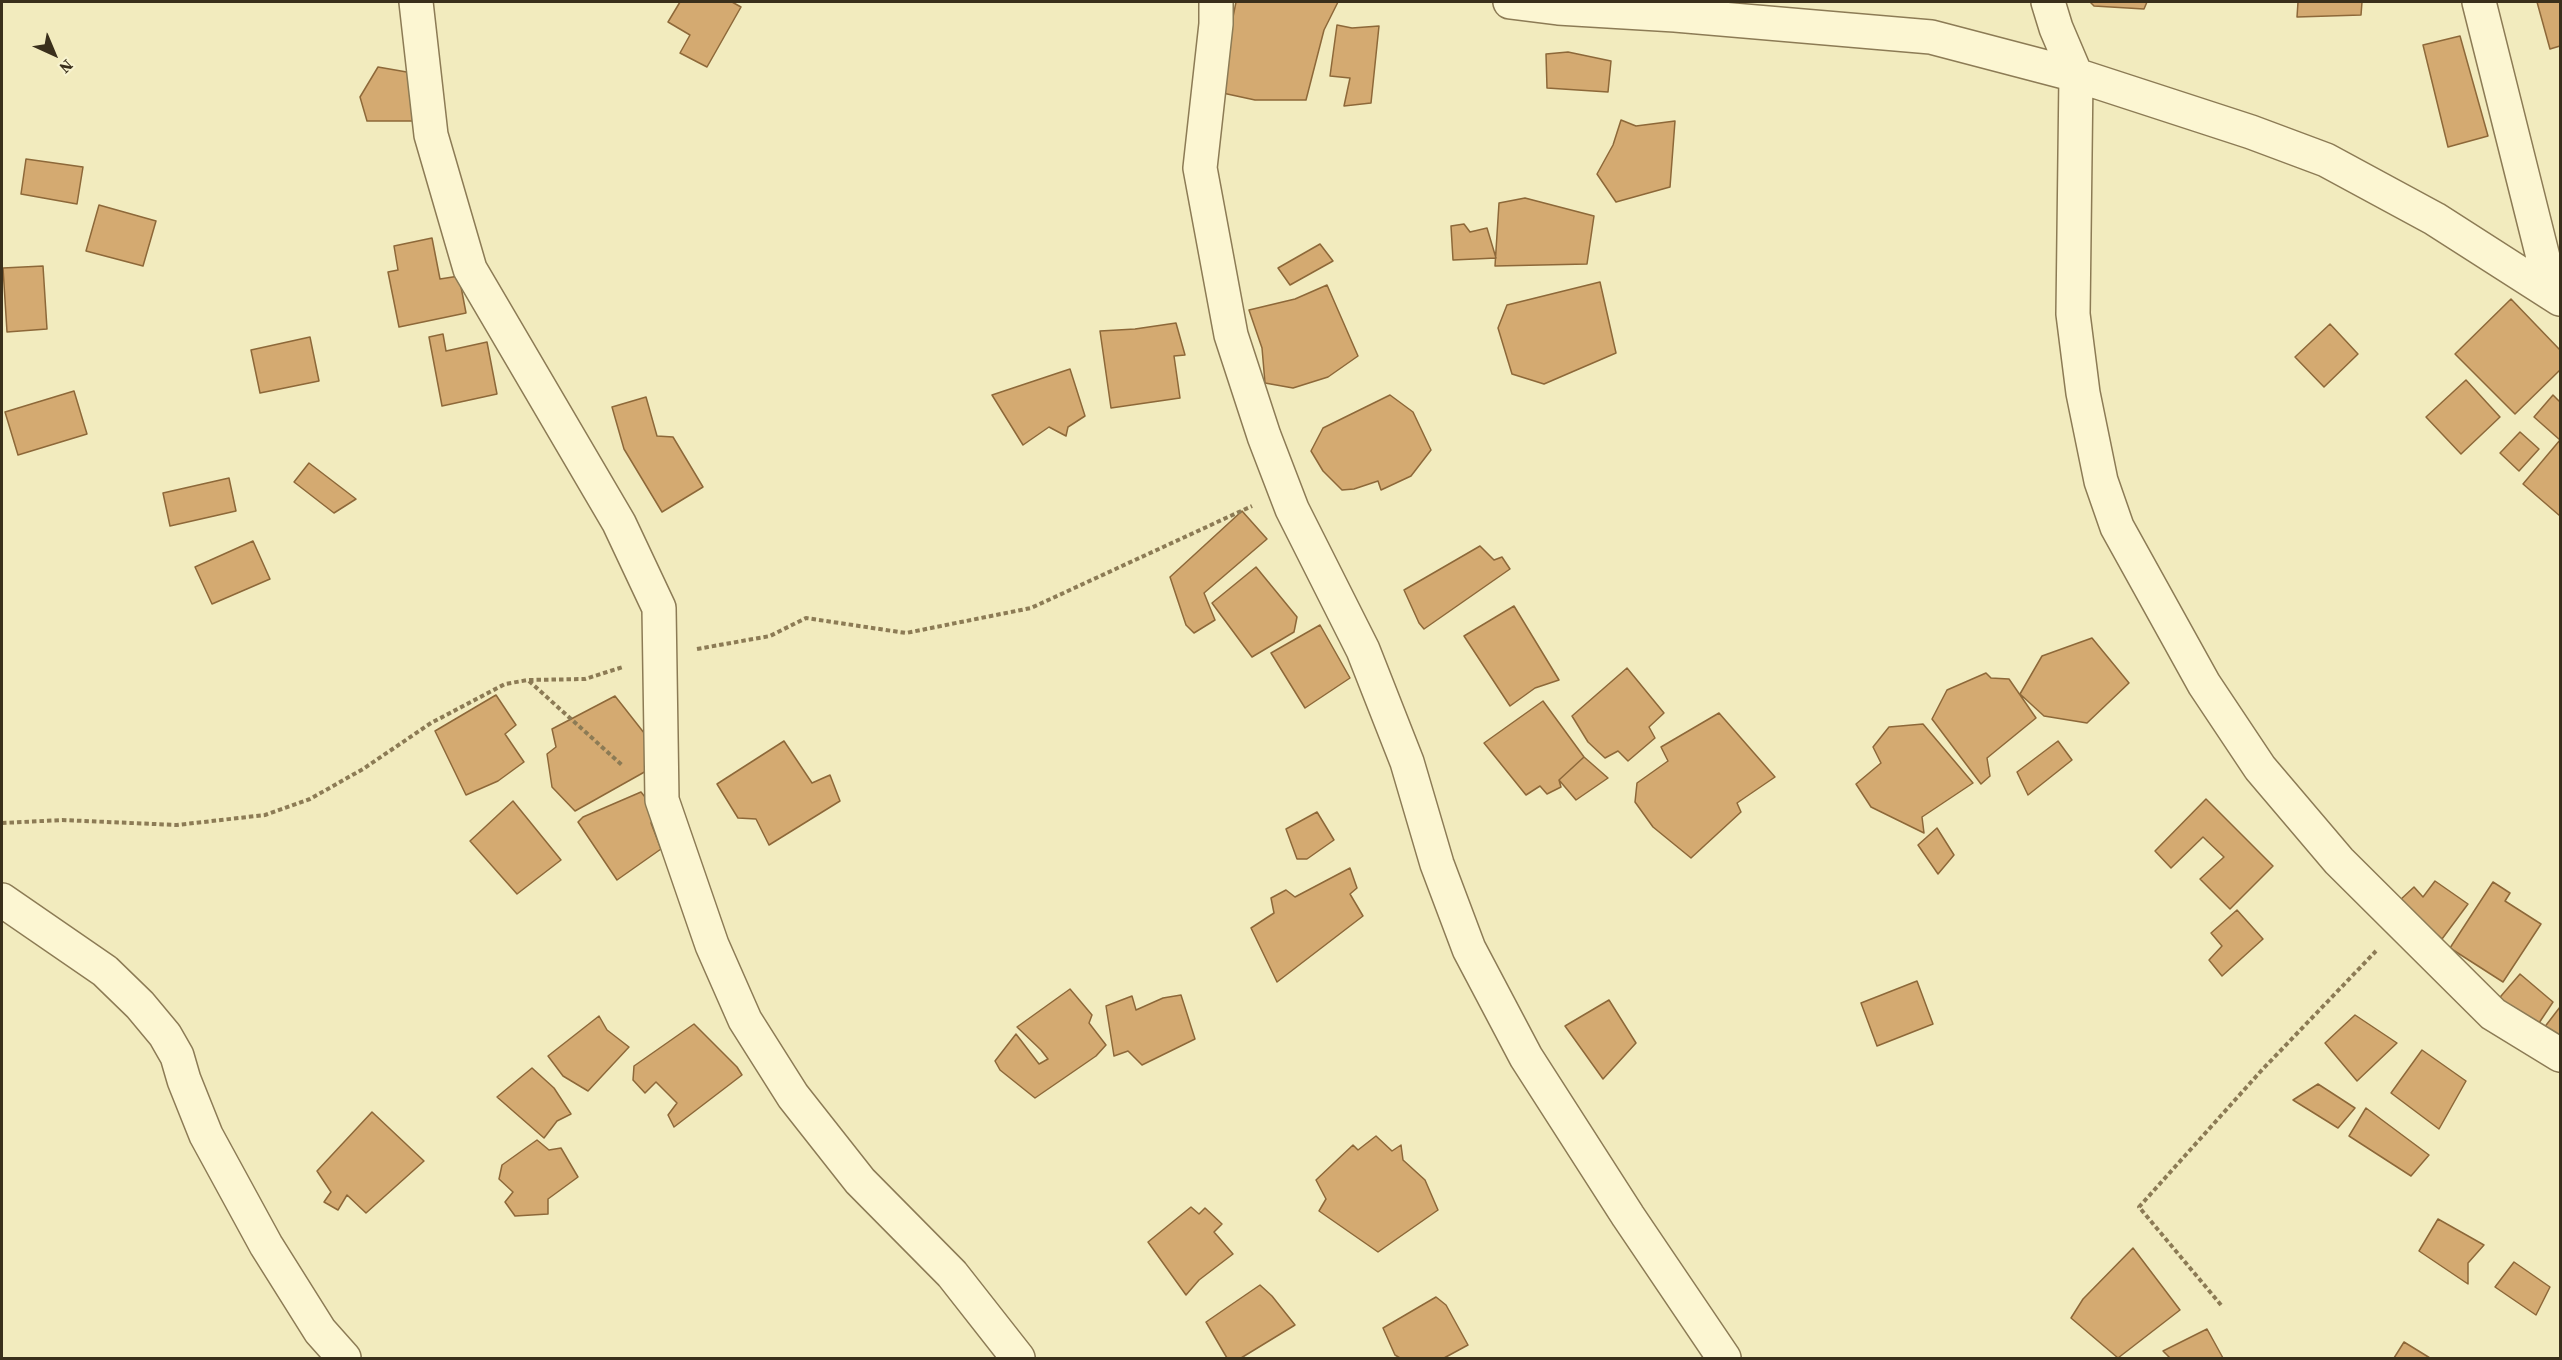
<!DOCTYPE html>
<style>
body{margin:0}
#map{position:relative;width:2562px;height:1360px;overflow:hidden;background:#f2ebbe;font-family:"Source Serif 4",serif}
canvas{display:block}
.frame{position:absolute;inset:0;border:3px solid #3a2f1b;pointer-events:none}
.north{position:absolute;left:24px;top:24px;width:60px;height:60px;-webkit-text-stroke:4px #f8f3cf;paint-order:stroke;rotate:136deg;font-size:16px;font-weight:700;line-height:24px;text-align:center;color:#3a2f1b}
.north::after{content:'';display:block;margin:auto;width:21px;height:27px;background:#3a2f1b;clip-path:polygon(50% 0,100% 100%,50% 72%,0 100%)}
</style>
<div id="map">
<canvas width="2562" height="1360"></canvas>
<div class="frame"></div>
<div class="north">N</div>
</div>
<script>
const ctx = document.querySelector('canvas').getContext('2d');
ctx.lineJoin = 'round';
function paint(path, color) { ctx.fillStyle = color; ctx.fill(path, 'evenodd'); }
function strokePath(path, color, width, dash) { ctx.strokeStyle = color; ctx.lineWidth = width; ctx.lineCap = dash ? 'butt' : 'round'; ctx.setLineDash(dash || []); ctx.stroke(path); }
const building = new Path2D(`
 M 680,2 L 732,2 L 741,7 L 707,67 L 680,53 L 690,35 L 668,22 Z
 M 1236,2 L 1338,2 L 1324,30 L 1306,100 L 1255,100 L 1218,92 Z
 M 2090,2 L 2147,2 L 2144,9 L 2094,6 Z
 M 2298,2 L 2362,2 L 2361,15 L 2297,17 Z
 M 2537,2 L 2560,2 L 2560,46 L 2550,49 Z
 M 1337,25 L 1352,28 L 1379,26 L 1371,103 L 1344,106 L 1350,78 L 1330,76 Z
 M 2460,36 L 2488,136 L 2448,147 L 2423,45 Z
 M 1568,52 L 1611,61 L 1608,92 L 1547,88 L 1546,54 Z
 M 378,67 L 424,75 L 417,121 L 367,121 L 360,97 Z
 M 1621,120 L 1636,126 L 1675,121 L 1670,187 L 1616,202 L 1597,174 L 1613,145 Z
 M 26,159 L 83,167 L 77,204 L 21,194 Z
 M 1525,198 L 1594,216 L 1587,264 L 1495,266 L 1499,203 Z
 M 99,205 L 156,221 L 143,266 L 86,251 Z
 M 1464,224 L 1470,232 L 1487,228 L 1496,258 L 1453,260 L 1451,226 Z
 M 432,238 L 440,279 L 459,276 L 466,313 L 399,327 L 388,272 L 398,270 L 394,246 Z
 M 1320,244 L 1333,261 L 1290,285 L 1278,268 Z
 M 43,266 L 47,329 L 7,332 L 3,268 Z
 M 1600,282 L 1616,353 L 1544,384 L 1512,374 L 1498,328 L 1507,305 Z
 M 1327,285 L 1358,356 L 1328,377 L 1293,388 L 1265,383 L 1262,348 L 1249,310 L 1295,299 Z
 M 2511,299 L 2560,350 L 2560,370 L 2515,414 L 2455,354 Z
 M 1176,323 L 1185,355 L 1174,356 L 1180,398 L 1111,408 L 1100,331 L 1135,329 Z
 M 2330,324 L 2358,354 L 2324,387 L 2295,357 Z
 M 443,334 L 446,351 L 487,342 L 497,394 L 442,406 L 429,337 Z
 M 310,337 L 319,381 L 260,393 L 251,350 Z
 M 1070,369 L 1085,416 L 1068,427 L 1066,436 L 1049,427 L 1023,445 L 992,395 Z
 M 2466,380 L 2500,417 L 2461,454 L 2426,417 Z
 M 74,391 L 87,434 L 18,455 L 5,412 Z
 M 1390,395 L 1413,412 L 1431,450 L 1411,476 L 1381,490 L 1378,481 L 1354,489 L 1342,490 L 1323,471 L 1311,451 L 1323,428 Z
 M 2553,395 L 2560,402 L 2560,440 L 2534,417 Z
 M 646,397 L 657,436 L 673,437 L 703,487 L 662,512 L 624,449 L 612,407 Z
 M 2520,432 L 2539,449 L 2519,471 L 2500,453 Z
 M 2560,440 L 2560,516 L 2523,484 Z
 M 309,463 L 356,499 L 334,513 L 294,482 Z
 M 229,478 L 236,511 L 170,526 L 163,493 Z
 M 1242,511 L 1267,539 L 1204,593 L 1215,620 L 1194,633 L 1186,625 L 1170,577 Z
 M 253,541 L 270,579 L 212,604 L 195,567 Z
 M 1480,546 L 1494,560 L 1502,557 L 1510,569 L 1424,629 L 1419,623 L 1404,590 Z
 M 1256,567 L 1297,617 L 1294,632 L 1252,657 L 1212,603 Z
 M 1514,606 L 1559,680 L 1535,688 L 1510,706 L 1464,636 Z
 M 1320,625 L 1350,678 L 1305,708 L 1271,653 Z
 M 2092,638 L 2129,683 L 2087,723 L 2044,716 L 2020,694 L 2042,656 Z
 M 1627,668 L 1664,713 L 1649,727 L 1655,738 L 1628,761 L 1618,751 L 1605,758 L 1588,742 L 1572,716 Z
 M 1986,673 L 1991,678 L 2009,679 L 2036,718 L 1987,758 L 1990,776 L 1981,784 L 1932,719 L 1947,690 Z
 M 496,695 L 516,725 L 505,734 L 524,762 L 498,781 L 466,795 L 435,731 Z
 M 615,696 L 652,743 L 648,770 L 575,811 L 552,787 L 547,754 L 556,747 L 552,729 Z
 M 1543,701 L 1584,757 L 1559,780 L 1561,787 L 1547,794 L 1540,786 L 1526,795 L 1484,743 Z
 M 1719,713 L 1775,777 L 1737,803 L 1741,812 L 1691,858 L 1653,827 L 1635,802 L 1637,783 L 1668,761 L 1661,747 Z
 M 1923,724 L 1973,783 L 1922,817 L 1924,833 L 1871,807 L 1856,784 L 1881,763 L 1873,747 L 1889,727 Z
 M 784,741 L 812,783 L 830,775 L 840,801 L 769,845 L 756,819 L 738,818 L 717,784 Z
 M 2058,741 L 2072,760 L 2028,795 L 2017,772 Z
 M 1584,757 L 1608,778 L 1576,800 L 1559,780 Z
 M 641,792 L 661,817 L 651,823 L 661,849 L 617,880 L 578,822 L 583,817 Z
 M 2206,799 L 2273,866 L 2230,909 L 2200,879 L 2224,857 L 2203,837 L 2171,868 L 2155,851 Z
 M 513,801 L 561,860 L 517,894 L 470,841 Z
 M 1317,812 L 1334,840 L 1307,859 L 1297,859 L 1286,829 Z
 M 1937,828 L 1954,855 L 1938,874 L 1918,845 Z
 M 1350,868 L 1357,888 L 1350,894 L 1363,916 L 1277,982 L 1251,928 L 1274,913 L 1271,898 L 1286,890 L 1295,897 Z
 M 2435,881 L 2468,904 L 2442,939 L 2399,901 L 2414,887 L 2423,897 Z
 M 2493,882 L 2510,893 L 2505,901 L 2541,924 L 2503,982 L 2450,948 Z
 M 2237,910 L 2263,939 L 2222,976 L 2209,960 L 2222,946 L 2211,933 Z
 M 2520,974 L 2553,1002 L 2535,1029 L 2495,1003 Z
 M 1917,981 L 1933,1024 L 1877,1046 L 1861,1003 Z
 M 1070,989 L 1092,1015 L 1089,1023 L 1106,1045 L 1096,1056 L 1035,1098 L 1000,1070 L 995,1061 L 1016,1034 L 1039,1064 L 1048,1059 L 1041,1050 L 1017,1027 Z
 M 1181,995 L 1195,1039 L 1142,1065 L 1128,1051 L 1114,1056 L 1106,1006 L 1132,996 L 1136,1010 L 1163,998 Z
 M 1609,1000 L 1636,1043 L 1603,1079 L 1565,1026 Z
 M 2560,1007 L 2560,1047 L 2537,1037 Z
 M 2355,1015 L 2397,1043 L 2357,1081 L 2325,1043 Z
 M 599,1016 L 607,1030 L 629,1047 L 588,1091 L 563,1076 L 548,1056 Z
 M 694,1024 L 737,1067 L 742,1075 L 674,1127 L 668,1115 L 677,1103 L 656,1082 L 645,1093 L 633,1080 L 634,1066 Z
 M 2422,1050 L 2466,1081 L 2439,1129 L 2391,1093 Z
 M 532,1068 L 554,1088 L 571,1114 L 557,1121 L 544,1138 L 497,1097 Z
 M 2318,1084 L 2355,1108 L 2338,1128 L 2293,1100 Z
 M 2366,1108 L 2429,1155 L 2411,1176 L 2349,1136 Z
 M 372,1112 L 424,1161 L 366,1213 L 347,1195 L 338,1210 L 324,1202 L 331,1192 L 317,1171 Z
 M 1376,1136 L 1392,1151 L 1401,1145 L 1403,1160 L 1425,1180 L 1438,1210 L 1378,1252 L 1319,1211 L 1326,1199 L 1316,1180 L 1353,1145 L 1358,1150 Z
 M 537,1140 L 549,1150 L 561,1148 L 578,1177 L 548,1199 L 548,1214 L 515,1216 L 505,1202 L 513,1192 L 499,1179 L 502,1165 Z
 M 1191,1207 L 1199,1214 L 1205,1208 L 1222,1224 L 1214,1232 L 1233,1254 L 1199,1280 L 1186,1295 L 1148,1242 Z
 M 2438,1219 L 2484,1245 L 2468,1263 L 2468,1284 L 2419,1251 Z
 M 2133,1248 L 2180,1310 L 2118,1358 L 2071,1318 L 2083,1299 Z
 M 2514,1262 L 2550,1287 L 2536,1315 L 2495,1287 Z
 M 1260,1285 L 1272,1296 L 1295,1325 L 1241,1358 L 1227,1358 L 1206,1322 Z
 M 1436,1297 L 1446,1305 L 1468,1345 L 1444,1358 L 1400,1358 L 1395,1355 L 1383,1328 Z
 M 2207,1329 L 2223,1358 L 2170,1358 L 2163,1351 Z
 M 2404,1342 L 2430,1358 L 2394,1358 Z`);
paint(building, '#d4aa71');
strokePath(building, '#8d6839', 1.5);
const street = new Path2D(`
 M 416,2 L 431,135 L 470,269 L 619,523 L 659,608 L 662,800 L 712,945 L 745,1020 L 793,1096 L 860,1181 L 952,1274 L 1018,1358
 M 1216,2 L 1216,24 L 1200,168 L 1231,335 L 1264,436 L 1292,509 L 1363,650 L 1407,762 L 1437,864 L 1469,949 L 1526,1057 L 1628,1216 L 1724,1358
 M 1510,2 L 1558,8 L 1675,15 L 1931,37 L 2076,75 L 2251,132 L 2326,160 L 2435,219 L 2560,299
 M 2048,2 L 2056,28 L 2076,75 L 2073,314 L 2083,393 L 2101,481 L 2117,527 L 2204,684 L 2260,768 L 2339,861 L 2493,1014 L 2560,1055
 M 2479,2 L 2552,293
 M 2,900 L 105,971 L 140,1005 L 165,1035 L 177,1056 L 184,1080 L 206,1135 L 266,1245 L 320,1331 L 344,1358`);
strokePath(street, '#8c7b55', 36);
strokePath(new Path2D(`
 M 697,649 L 770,636 L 806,618 L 906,633 L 1031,608 L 1252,506
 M 529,681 L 623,766
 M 2,823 L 62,820 L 177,825 L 265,815 L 310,799 L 363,769 L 431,723 L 505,684 L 528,680 L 585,679 L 623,667
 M 2221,1305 L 2139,1207 L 2261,1071 L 2376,951`), '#8c7b55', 4, [4.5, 3]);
strokePath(street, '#fcf6d2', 33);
</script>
